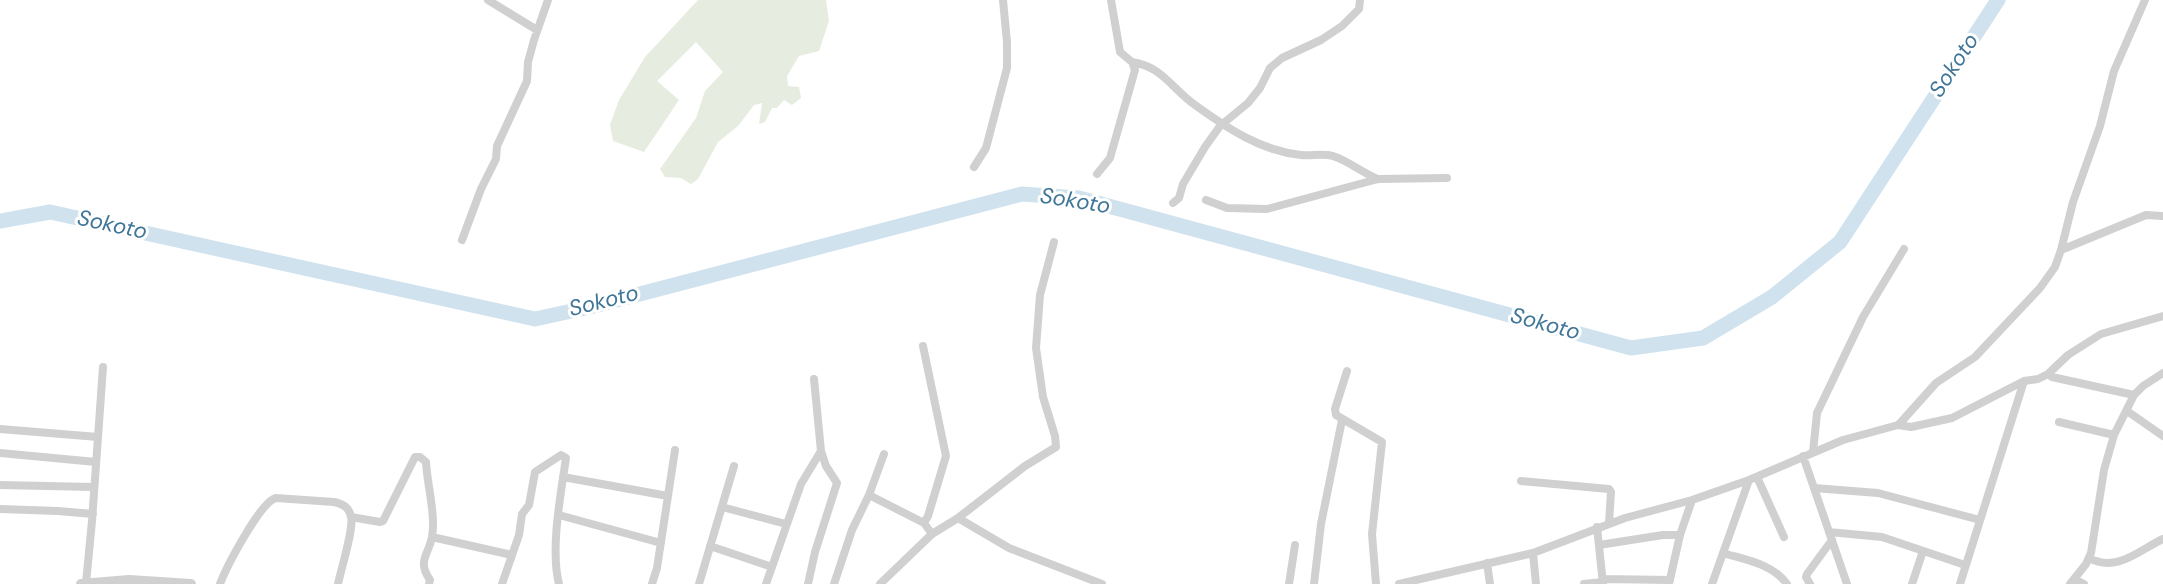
<!DOCTYPE html>
<style>
body{margin:0}
canvas{display:block;background:#fff}
</style>
<canvas width="2163" height="584"></canvas>
<script>
const ctx = document.querySelector('canvas').getContext('2d');
ctx.lineJoin = 'round';
function paint(path, color) { ctx.fillStyle = color; ctx.fill(path, 'evenodd'); }
function strokePath(path, color, width, dash) { ctx.strokeStyle = color; ctx.lineWidth = width; ctx.lineCap = dash ? 'butt' : 'round'; ctx.setLineDash(dash || []); ctx.stroke(path); }
function write(font, color, halo, rows, align = 'center') {
  ctx.font = font + ' "DM Sans",sans-serif'; ctx.lineWidth = 6; ctx.setLineDash([]); ctx.textBaseline = 'middle'; ctx.strokeStyle = halo; ctx.fillStyle = color; for (const [text, x, y, turn = 0] of rows) {
    ctx.save(); ctx.translate(x, y); ctx.rotate((+turn || 0) * Math.PI / 180); ctx.textAlign = isNaN(turn) ? turn : align; if (halo) ctx.strokeText(text, 0, 0); ctx.fillText(text, 0, 0); ctx.restore();
  }
}
paint(new Path2D(`
 M 698,0 L 826,0 L 829,21 L 819,51 L 799,56 L 787,76 L 788,86 L 799,87 L 801,98 L 792,105 L 784,100 L 777,108 L 772,108 L 765,122 L 759,124 L 762,103 L 754,105 L 738,126 L 718,142 L 698,179 L 691,184 L 681,178 L 665,177 L 660,169 L 696,118 L 705,91 L 723,72 L 696,42 L 657,81 L 679,100 L 644,152 L 613,141 L 610,125 L 619,100 L 645,57 Z`), '#e6ecdf');
strokePath(new Path2D(`
 M 0,221 L 50,212 L 535,319 L 590,307 L 1022,194 L 1079,198 L 1631,348 L 1703,338 L 1772,297 L 1840,242 L 1998,0`), '#cfe2ee', 15);
strokePath(new Path2D(`
 M 488,0 L 537,30
 M 1132,62 C 1163,67 1171,88 1195,105 C 1227,128 1261,151 1301,155 C 1312,156 1322,153 1333,156 C 1349,161 1362,173 1378,179
 M 974,167 L 986,148 L 1007,68 L 1007,42 L 1003,0
 M 1097,174 L 1110,158 L 1135,70 L 1132,62 L 1120,52 L 1111,0
 M 1206,200 L 1227,208 L 1267,209 L 1378,179 L 1447,178
 M 1173,203 L 1179,198 L 1183,184 L 1205,147 L 1220,126 L 1248,103 L 1260,88 L 1270,68 L 1282,58 L 1321,40 L 1342,26 L 1359,9 L 1360,0
 M 462,240 L 481,189 L 496,159 L 497,146 L 527,81 L 528,62 L 534,40 L 548,0
 M 2061,250 L 2146,215 L 2163,216
 M 923,346 L 946,456 L 928,516 L 924,523
 M 1347,371 L 1335,409 L 1336,415 L 1382,442 L 1372,534 L 1376,584
 M 2048,374 L 2052,377 L 2134,395
 M 2127,411 L 2163,436
 M 2059,422 L 2114,435
 M 1898,425 L 1911,427 L 1952,418 L 2024,381 L 2038,379 L 2048,374 L 2068,355 L 2101,334 L 2163,316
 M 0,429 L 98,437
 M 1813,452 L 1817,413 L 1863,317 L 1904,249
 M 0,453 L 96,462
 M 1803,456 L 1847,584
 M 563,477 L 668,496
 M 1757,477 L 1784,537
 M 1521,481 L 1609,489 L 1611,492 L 1609,523
 M 0,485 L 94,487
 M 1814,488 L 1878,493 L 1980,520
 M 869,495 L 924,523 L 932,534
 M 722,507 L 786,524
 M 0,509 L 58,511 L 93,514
 M 559,515 L 661,543
 M 351,517 L 380,522 L 383,521 L 415,457 L 420,457 L 426,462 C 427,484 436,515 432,537 C 428,556 417,561 430,580 L 429,584
 M 958,518 L 1009,548 L 1102,584
 M 1597,527 L 1603,584
 M 1829,532 L 1882,537 L 1965,565
 M 432,537 L 512,555
 M 1599,545 L 1663,535 L 1680,535
 M 710,546 L 772,567
 M 1533,553 L 1536,584
 M 1723,553 C 1746,560 1773,564 1787,584
 M 2089,558 C 2117,573 2139,550 2163,539
 M 1487,563 L 1490,584
 M 1603,579 L 1670,580
 M 2074,579 L 2084,584
 M 86,583 L 92,521 L 103,367
 M 220,584 C 226,568 260,502 276,498 L 334,502 C 343,504 349,507 351,517 C 354,529 341,569 338,584
 M 502,584 L 519,535 L 522,514 L 529,505 L 535,472 L 561,455 L 566,458 C 561,493 550,549 559,584
 M 652,584 L 657,568 L 675,450
 M 699,584 L 734,466
 M 766,584 L 801,484 L 821,451
 M 808,584 L 815,552 L 837,483 L 826,466 L 821,451 L 814,379
 M 834,584 L 852,530 L 869,495 L 884,454
 M 880,584 L 932,534 L 958,518 L 1025,466 L 1056,447 L 1055,436 L 1043,397 L 1036,348 L 1040,295 L 1054,242
 M 1289,584 L 1295,545
 M 1314,584 L 1321,524 L 1342,420
 M 1399,584 L 1533,553 L 1625,518 L 1692,500 L 1749,480 L 1843,440 L 1898,425 L 1902,421 L 1936,383 L 1975,357 L 2040,288 L 2055,267 L 2061,250 L 2073,202 L 2100,126 L 2114,71 L 2145,0
 M 1584,584 L 1603,582
 M 1669,584 L 1680,535 L 1692,500
 M 1712,584 L 1749,480
 M 1810,584 L 1806,577 L 1807,574 L 1832,540
 M 1912,584 L 1923,551
 M 1960,584 L 2024,381
 M 2070,584 L 2086,564 L 2091,553 L 2104,470 L 2114,435 L 2134,395 L 2143,386 L 2163,373`), '#d0d0d0', 8);
strokePath(new Path2D(`
 M 81,584 L 129,580 L 191,584`), '#d0d0d0', 10);
write('italic 22px', '#3f7597', '#fff', [
 ["Sokoto",1955,66,-57],
 ["Sokoto",1075,202,9],
 ["Sokoto",112,226,12],
 ["Sokoto",604,302,-14],
 ["Sokoto",1545,325,15]
]);
</script>
